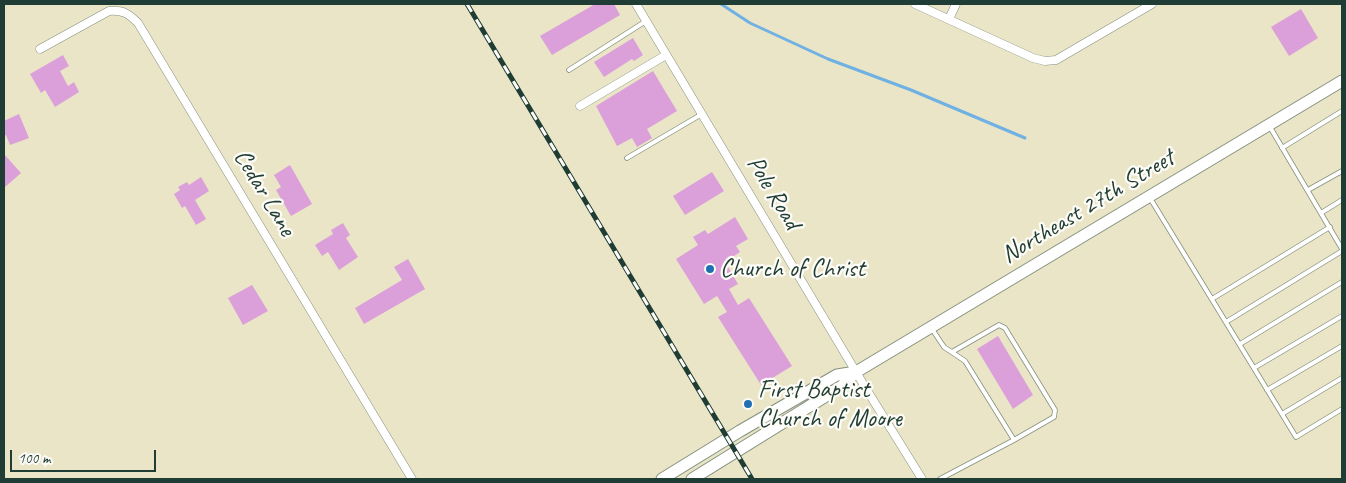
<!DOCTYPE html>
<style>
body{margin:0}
#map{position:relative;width:1346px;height:483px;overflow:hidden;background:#eae5c7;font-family:Caveat,sans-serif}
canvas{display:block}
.frame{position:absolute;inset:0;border:5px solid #1f3d34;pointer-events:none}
.scale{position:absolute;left:10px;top:450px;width:146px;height:22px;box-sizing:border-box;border:2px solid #1f3d34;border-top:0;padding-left:6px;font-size:15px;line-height:18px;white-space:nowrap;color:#1f3d34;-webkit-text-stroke:4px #fdfcf7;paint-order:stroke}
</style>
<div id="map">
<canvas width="1346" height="483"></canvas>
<div class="frame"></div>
<div class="scale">100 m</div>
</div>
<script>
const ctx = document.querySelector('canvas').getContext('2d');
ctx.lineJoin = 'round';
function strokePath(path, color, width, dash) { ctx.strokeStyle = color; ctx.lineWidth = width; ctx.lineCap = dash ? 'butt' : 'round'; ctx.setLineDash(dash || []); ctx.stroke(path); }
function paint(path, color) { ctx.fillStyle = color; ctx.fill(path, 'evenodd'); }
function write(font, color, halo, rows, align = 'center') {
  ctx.font = font + ' Caveat,sans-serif'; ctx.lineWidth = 4.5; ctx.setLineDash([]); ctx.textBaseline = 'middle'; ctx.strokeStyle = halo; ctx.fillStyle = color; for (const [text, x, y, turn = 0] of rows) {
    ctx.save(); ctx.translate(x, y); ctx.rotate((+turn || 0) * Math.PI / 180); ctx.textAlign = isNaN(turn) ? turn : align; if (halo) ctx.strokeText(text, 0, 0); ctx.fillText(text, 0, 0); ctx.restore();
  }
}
strokePath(new Path2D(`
 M 721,4 L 750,23 L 828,59 L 911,90 L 1025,138`), '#70b1e4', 3);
paint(new Path2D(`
 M 595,4 L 614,4 L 620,15 L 552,55 L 540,36 Z
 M 1301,9 L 1318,38 L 1289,56 L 1271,27 Z
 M 633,38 L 643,55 L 634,61 L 632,59 L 604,77 L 594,62 Z
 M 63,55 L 69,66 L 60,71 L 68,86 L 74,82 L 79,92 L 55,107 L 45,90 L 41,93 L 30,74 Z
 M 653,71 L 677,111 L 647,129 L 652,138 L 637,147 L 632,138 L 617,146 L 596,106 Z
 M 19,114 L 29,138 L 10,145 L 6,135 L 4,136 L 4,121 Z
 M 4,154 L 21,173 L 4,188 Z
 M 290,165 L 312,204 L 291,216 L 276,190 L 281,187 L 274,175 Z
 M 712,172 L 724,191 L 685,215 L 673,196 Z
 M 201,177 L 209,191 L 195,200 L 206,219 L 196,225 L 185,206 L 182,208 L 174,194 L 180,190 L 178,187 L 187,182 L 189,185 Z
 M 735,217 L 748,239 L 736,246 L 740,252 L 725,262 L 738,284 L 729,289 L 738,305 L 749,298 L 792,366 L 761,385 L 718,317 L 727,312 L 717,296 L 704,304 L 676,259 L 698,245 L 693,237 L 705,230 L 708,234 Z
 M 343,223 L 350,235 L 346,238 L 358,257 L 339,270 L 328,252 L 322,256 L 315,245 L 333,234 L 331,230 Z
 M 408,259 L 425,289 L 364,324 L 355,308 L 402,280 L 394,267 Z
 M 252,285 L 268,311 L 243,325 L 228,298 Z
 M 998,336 L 1033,395 L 1013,409 L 977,349 Z`), '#dba0d9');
const lane = new Path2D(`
 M 569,70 L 646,21
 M 1270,127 L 1342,249
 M 1282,148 L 1342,111
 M 627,158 L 702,114
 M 1308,190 L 1342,171
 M 1150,198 L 1296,437 L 1342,409
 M 1321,213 L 1342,200
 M 1212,299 L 1330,227
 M 1226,322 L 1342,251
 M 932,329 L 944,347 L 965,361 L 1014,440 L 940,479
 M 1240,344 L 1342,282
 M 952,352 L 999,325 L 1005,328 L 1055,410 L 1054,417 L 1014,440
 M 1254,368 L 1342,316
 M 1267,390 L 1342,346
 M 1282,414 L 1342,378`);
const street = new Path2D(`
 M 636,4 L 865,387 L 922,479
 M 915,4 L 1033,58 L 1045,61 L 1056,60 L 1152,4
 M 949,19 L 956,4
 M 40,49 L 109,11 C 123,10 128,13 138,23 L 412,479
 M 580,106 L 666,55`);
const secondary = new Path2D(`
 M 662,479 L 740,431 L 837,375 L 856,372
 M 692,479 L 842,386 L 856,372 L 1342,81`);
strokePath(lane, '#84917e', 5.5);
strokePath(street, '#84917e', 9);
strokePath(secondary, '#84917e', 13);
strokePath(lane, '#fff', 4);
strokePath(street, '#fff', 8);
strokePath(secondary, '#fff', 11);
const rail = new Path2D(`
 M 467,4 L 752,479`);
strokePath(rail, '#1f3d34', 5);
strokePath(rail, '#fdfcf7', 3, [9]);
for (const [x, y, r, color] of [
 [710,269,5,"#1f6fb2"],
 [748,404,5,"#1f6fb2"]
]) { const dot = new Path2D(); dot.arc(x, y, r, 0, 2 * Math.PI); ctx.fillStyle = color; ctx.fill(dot); strokePath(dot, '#fdfcf7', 2); }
write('25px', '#1f3d34', '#fdfcf7', [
 ["Cedar Lane",264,193,59],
 ["Pole Road",773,193,59],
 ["Northeast 27th Street",1088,207,-31]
]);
write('25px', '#1f3d34', '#fdfcf7', [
 ["Church of Christ",720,269],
 ["First Baptist",758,390],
 ["Church of Moore",758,419]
], 'left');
</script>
